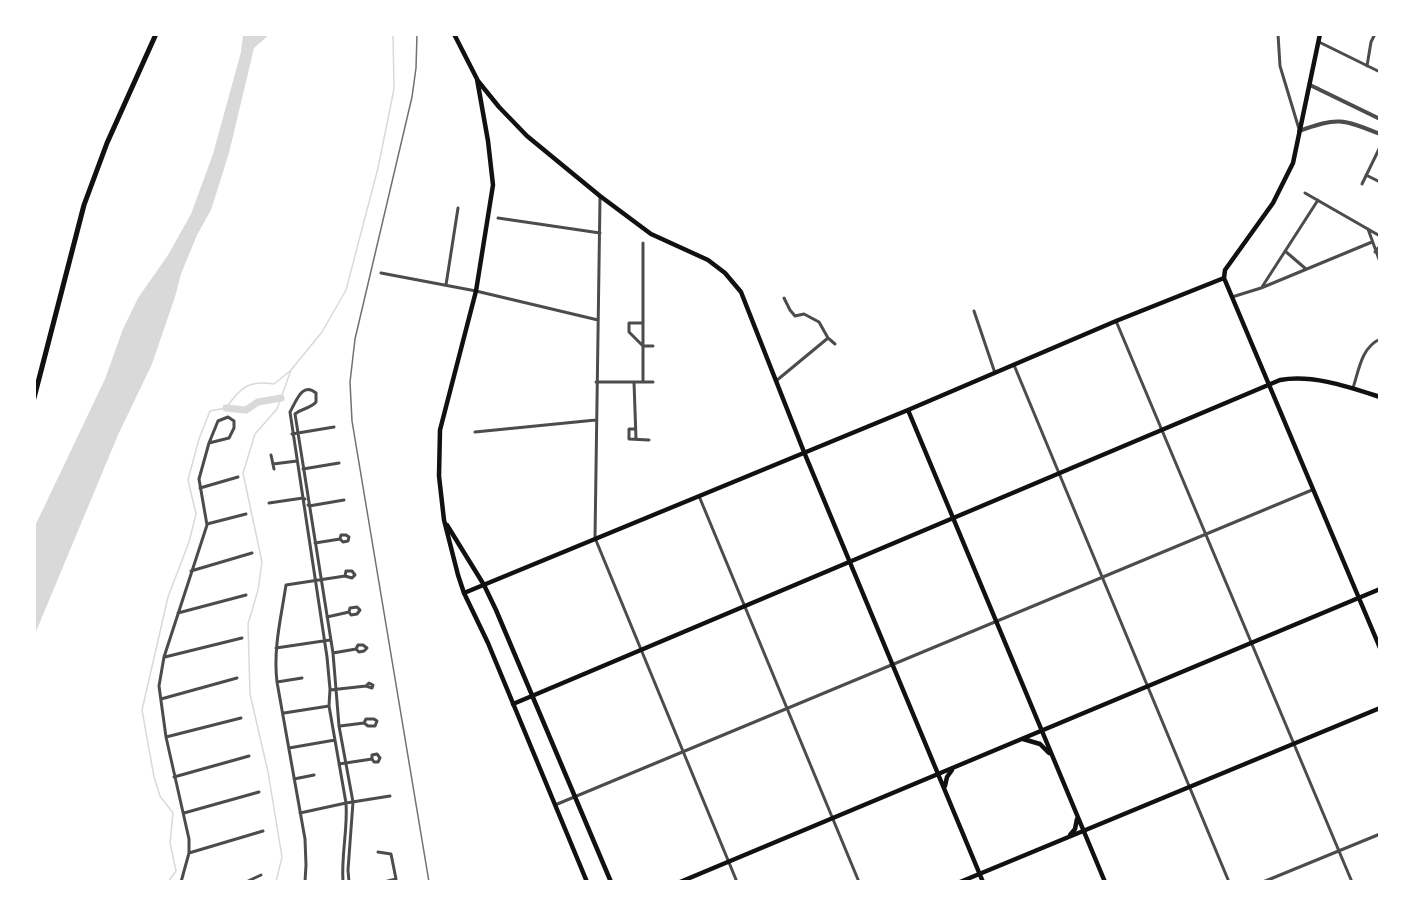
<!DOCTYPE html>
<style>
body{margin:0}
#map{position:relative;width:1414px;height:916px;overflow:hidden;background:#fff;font-family:"Sofia Sans Condensed",sans-serif}
canvas{display:block}
.frame{position:absolute;inset:0;border:36px solid #fff;pointer-events:none}
</style>
<div id="map">
<canvas width="1414" height="916"></canvas>
<div class="frame"></div>
</div>
<script>
const ctx = document.querySelector('canvas').getContext('2d');
ctx.lineJoin = 'round';
function paint(path, color) { ctx.fillStyle = color; ctx.fill(path, 'evenodd'); }
function strokePath(path, color, width, dash) { ctx.strokeStyle = color; ctx.lineWidth = width; ctx.lineCap = dash ? 'butt' : 'round'; ctx.setLineDash(dash || []); ctx.stroke(path); }
paint(new Path2D(`
 M 243,35 L 269,35 L 254,48 L 229,153 L 211,210 L 197,235 L 181,274 L 175,297 L 152,364 L 118,435 L 35,634 L 35,526 L 105,379 L 123,329 L 138,298 L 168,255 L 191,214 L 213,154 L 241,52 Z`), '#d9d9d9');
strokePath(new Path2D(`
 M 168,882 L 176,871 L 170,843 L 173,813 L 160,796 L 154,777 L 142,710 L 168,597 L 189,542 L 196,514 L 188,480 L 199,439 L 210,411 L 226,408 C 240,388 248,380 274,384 L 290,371
 M 276,882 L 282,857 L 268,772 L 250,694 L 248,624 L 258,590 L 262,562 L 243,473 L 255,434 L 277,409 L 291,370 L 322,332 L 346,290 L 378,168 L 394,89 L 393,34`), '#d9d9d9', 1.5);
strokePath(new Path2D(`
 M 226,408 L 246,410 L 258,402 L 281,398`), '#d9d9d9', 7);
strokePath(new Path2D(`
 M 1278,34 L 1280,66 L 1299,129
 M 1319,42 L 1380,72
 M 1367,66 L 1371,42 L 1375,34
 M 1366,175 L 1380,182
 M 1362,184 L 1380,147
 M 1305,193 L 1380,236
 M 600,198 L 595,538 L 737,882
 M 498,218 L 600,233
 M 1368,229 L 1380,262
 M 1285,251 L 1306,269
 M 1375,252 L 1380,246
 M 381,273 L 476,291 L 598,320
 M 446,285 L 458,208
 M 1262,287 L 1318,200
 M 1232,297 L 1261,288 L 1372,242
 M 974,311 L 995,373
 M 1116,321 L 1352,882
 M 643,323 L 629,323 L 629,332 L 643,346 L 653,346
 M 828,338 L 835,344
 M 1014,365 L 1229,882
 M 776,381 L 828,338 L 819,322 L 804,314 L 795,316 L 790,310 L 784,298
 M 596,382 L 653,382
 M 634,382 L 636,439
 M 643,382 L 643,243
 M 1353,388 C 1359,370 1361,348 1380,339
 M 635,429 L 629,429 L 629,439 L 649,440
 M 475,432 L 596,420
 M 292,434 L 334,427
 M 271,455 L 274,469
 M 273,464 L 297,461
 M 303,469 L 339,463
 M 200,488 L 238,477
 M 699,496 L 859,882
 M 269,503 L 303,498 L 305,499
 M 308,505 L 309,506 L 344,500
 M 207,524 L 246,514
 M 315,543 L 340,539 L 343,542 L 348,541 L 349,537 L 346,535 L 341,535 L 340,539
 M 191,571 L 252,553
 M 178,613 L 246,595
 M 327,617 L 349,612 L 351,615 L 357,614 L 360,610 L 357,607 L 350,608 L 349,612
 M 276,648 L 330,640
 M 333,653 L 356,649 L 359,652 L 364,651 L 367,648 L 363,645 L 358,645 L 356,649
 M 165,657 L 242,638
 M 277,682 L 302,678
 M 330,690 L 366,686 L 372,688 L 373,685 L 369,683 L 366,686
 M 161,699 L 237,678
 M 284,713 L 329,706
 M 340,726 L 364,723 L 368,726 L 375,726 L 377,721 L 374,719 L 366,719 L 364,723
 M 166,737 L 241,718
 M 289,748 L 335,740
 M 339,764 L 372,759 L 374,762 L 378,762 L 380,758 L 377,754 L 372,755 L 372,759
 M 174,777 L 249,756
 M 294,779 L 314,775
 M 555,805 L 1312,490
 M 184,813 L 259,792
 M 300,813 L 346,803 L 390,796
 M 378,852 L 391,854 L 396,879 L 384,882
 M 189,853 L 263,831
 M 181,882 L 189,853 L 189,839 L 166,737 L 159,686 L 164,657 L 207,525 L 199,479 L 209,443 L 218,421 L 228,417 L 234,421 L 234,428 L 229,438 L 209,443
 M 246,882 L 261,875
 M 305,882 L 306,865 L 305,839 L 277,682 C 273,649 281,618 286,585 L 345,576 L 352,578 L 355,575 L 352,571 L 346,571 L 345,576
 M 343,882 C 341,855 348,829 346,803 L 329,706 L 330,689 L 327,657 L 290,412 C 296,402 302,381 316,393 L 316,402 C 310,409 302,408 295,414 L 333,653 L 339,726 L 353,802 L 348,870 L 349,882
 M 1263,882 L 1380,834`), '#4c4c4c', 3);
strokePath(new Path2D(`
 M 1310,85 L 1380,119
 M 1299,131 C 1338,117 1342,119 1380,134`), '#4c4c4c', 4);
strokePath(new Path2D(`
 M 478,81 L 499,107 L 527,136 L 600,196 L 651,234 L 708,260 L 725,273 L 741,292 L 804,452 L 983,882
 M 1224,278 L 1380,648
 M 1224,278 L 1225,270 L 1273,203 L 1293,163 L 1320,34
 M 908,410 L 1105,882
 M 464,593 L 908,410 L 1116,321 L 1224,278
 M 513,704 L 1280,380 C 1312,374 1349,387 1380,397
 M 1023,739 L 1040,744 L 1049,753
 M 945,786 L 947,777 L 952,770
 M 1070,835 L 1075,829 L 1077,819
 M 680,882 L 1380,589
 M 960,882 L 1380,708`), '#111', 4.5);
strokePath(new Path2D(`
 M 454,34 L 477,79 L 488,141 L 493,185 L 476,291 L 440,430 L 439,476 L 444,520 L 458,575 L 464,593 L 488,643 L 587,882
 M 447,525 L 484,585 L 496,610 L 611,882`), '#111', 4.5);
strokePath(new Path2D(`
 M 34,398 L 84,205 L 107,143 L 156,34`), '#111', 5);
strokePath(new Path2D(`
 M 417,34 L 416,68 L 412,97 L 355,339 L 350,382 L 352,421 L 429,882`), '#707070', 1.5);
</script>
